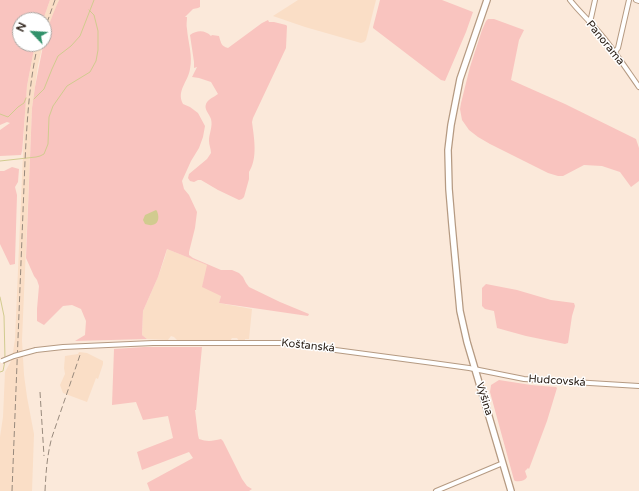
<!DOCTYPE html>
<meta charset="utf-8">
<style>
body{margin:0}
#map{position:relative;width:639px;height:491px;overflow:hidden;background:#fbe9da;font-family:"Varela Round",sans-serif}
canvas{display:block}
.north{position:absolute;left:12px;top:12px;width:40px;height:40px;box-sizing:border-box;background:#fff;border:1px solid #aba7a3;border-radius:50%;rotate:295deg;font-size:11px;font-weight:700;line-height:16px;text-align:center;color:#2d2219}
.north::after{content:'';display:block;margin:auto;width:14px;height:18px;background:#31916a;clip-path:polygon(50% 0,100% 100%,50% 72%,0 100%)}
</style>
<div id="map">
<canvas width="639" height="491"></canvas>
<div class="north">N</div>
</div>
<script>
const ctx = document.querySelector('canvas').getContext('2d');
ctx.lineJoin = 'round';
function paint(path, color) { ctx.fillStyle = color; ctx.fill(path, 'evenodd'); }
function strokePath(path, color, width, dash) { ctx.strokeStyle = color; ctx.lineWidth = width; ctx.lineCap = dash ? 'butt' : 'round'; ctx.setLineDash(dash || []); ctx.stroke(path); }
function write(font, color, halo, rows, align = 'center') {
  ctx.font = font + ' "Varela Round",sans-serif'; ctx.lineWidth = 3; ctx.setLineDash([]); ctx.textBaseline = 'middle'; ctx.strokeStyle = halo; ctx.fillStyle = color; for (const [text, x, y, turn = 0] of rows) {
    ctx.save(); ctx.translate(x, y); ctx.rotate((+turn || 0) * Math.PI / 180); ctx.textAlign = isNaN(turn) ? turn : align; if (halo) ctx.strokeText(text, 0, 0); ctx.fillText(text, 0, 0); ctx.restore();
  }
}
paint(new Path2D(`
 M 50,0 L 59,0 L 48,27 L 44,41 L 44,20 L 43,20 Z
 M 298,0 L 376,0 L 366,40 L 364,42 L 361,43 L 305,27 L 273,16 Z
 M 35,44 L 43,44 L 38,65 L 32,108 L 22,340 L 24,375 L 27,397 L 34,434 L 32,491 L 0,491 L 0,437 L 3,417 L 5,372 L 12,359 L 15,339 L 25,108 L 27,86 Z
 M 167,249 L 208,265 L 221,296 L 219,303 L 252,309 L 249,339 L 245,339 L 245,341 L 239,341 L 237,338 L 232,338 L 230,341 L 177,340 L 174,337 L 171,336 L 168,340 L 147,339 L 142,335 L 143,311 L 158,277 L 165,257 Z
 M 79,352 L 87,353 L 103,361 L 103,364 L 98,379 L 96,378 L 87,402 L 63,393 L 60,385 L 65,374 L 64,368 L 65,356 L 78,354 Z`), '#fadec6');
paint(new Path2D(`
 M 0,0 L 50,0 L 43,20 L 20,20 L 20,44 L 35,44 L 27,86 L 22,153 L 22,151 L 21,155 L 0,156 L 0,130 L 10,123 L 7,122 L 0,125 Z
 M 59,0 L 200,0 L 200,7 L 198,8 L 193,9 L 185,17 L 187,17 C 187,21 186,25 187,29 C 188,42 193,56 190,69 C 188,82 176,91 183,104 L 190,107 L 198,113 L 205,126 L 203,137 L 199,148 L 191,161 L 182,181 L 184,189 L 189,195 L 197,212 L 195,228 L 189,252 L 189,255 L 193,258 L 221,270 L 232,270 L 239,273 L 243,277 L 246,283 L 249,287 L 280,302 L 309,314 L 308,316 L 219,303 L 221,296 L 202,287 L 207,265 L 167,249 L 158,277 L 143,311 L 142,335 L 147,339 L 75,341 L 85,335 L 86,321 L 81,309 L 72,305 L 63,306 L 44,325 L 37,321 L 37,309 L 39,286 L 37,280 L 34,276 L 26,258 L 32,108 L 35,87 L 43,46 C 45,42 46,33 48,28 C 51,18 55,9 59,0 Z
 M 380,0 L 442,0 L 473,12 L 466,32 L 445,81 L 441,80 L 373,28 L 373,27 Z
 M 488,19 L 494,19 L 524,30 L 519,40 L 511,80 L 565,104 L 636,139 L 639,148 L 639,181 L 631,187 L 620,172 L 602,166 L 584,165 L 563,176 L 558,176 L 548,173 L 490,144 L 478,137 L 469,130 L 462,120 L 460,109 L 461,103 L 470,67 L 482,30 L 486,21 Z
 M 268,20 L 269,22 L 274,22 L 286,25 L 287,26 L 286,48 L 253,118 L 252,122 C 254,138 258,158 249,172 L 249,179 L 244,197 L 242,199 L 239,200 L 218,190 L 201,180 L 198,180 L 194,182 L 190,181 L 188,178 L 189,174 L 207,159 L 211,153 C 211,149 209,145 209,141 C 209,133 213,127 211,119 C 209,113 204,110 206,104 C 208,99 214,97 218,94 L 211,82 L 199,78 L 192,77 L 197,67 L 194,68 L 194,62 L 190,35 C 197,30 205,30 211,36 L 212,35 L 219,36 C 221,43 221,46 228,48 L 262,23 Z
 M 12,167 L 19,169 L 18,182 L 15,187 L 17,195 L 15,261 L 15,264 L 10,265 L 0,244 L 0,171 L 4,171 Z
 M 486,284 L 517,290 L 551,300 L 574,303 L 575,306 L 572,316 L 568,343 L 565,344 L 526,336 L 497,328 L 494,311 L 485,309 L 482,306 L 482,288 Z
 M 144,347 L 202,347 L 196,410 L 195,410 L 198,435 L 199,439 C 207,442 213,441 221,439 L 223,441 L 242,479 L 247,486 L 252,489 L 249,491 L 150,491 L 147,483 L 193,458 L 189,452 L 142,470 L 137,452 L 173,438 L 168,416 L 143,420 L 136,402 L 112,405 L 114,349 Z
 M 499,380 L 531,385 L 556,387 L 557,388 L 547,421 L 529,469 L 528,468 L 525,471 L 527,477 C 525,481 520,482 515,481 L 514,480 L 490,392 L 491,385 Z`), '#f9c4bf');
paint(new Path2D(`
 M 156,210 L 157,211 C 161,221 156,228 145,224 L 143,220 L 145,215 Z`), '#d1cb8f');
strokePath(new Path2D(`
 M 34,99 L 44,89 L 52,69 L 58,56 L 71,46 L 80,36 L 94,0
 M 0,114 L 8,117 L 18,107 L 24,103 L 26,98
 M 0,161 L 36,157 L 40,156 L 44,154 L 48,144 L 49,117 L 53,106 L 67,86 L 90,72 L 96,61 L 98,50 L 98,31 L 94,15 L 89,10
 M 0,297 L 4,316 L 5,358
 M 0,372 L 3,371 L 5,361`), '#d1cb8f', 1);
const minor = new Path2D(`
 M 570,0 C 580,13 593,24 603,37 C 616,53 627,70 639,87
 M 636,0 L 639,1
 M 589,22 L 591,18 L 595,0
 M 615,52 L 618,48 L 629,0
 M 36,350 L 63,347 L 153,343 L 283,343 L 433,363 L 469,368 L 524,379 L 639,386
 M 436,491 L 503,463`);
const major = new Path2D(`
 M 487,0 L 460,79 L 451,125 L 448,150 L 449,189 L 452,225 L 460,311 L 467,342 L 511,491`);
strokePath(minor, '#b59a82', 6);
strokePath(major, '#b59a82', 8);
strokePath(minor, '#fff', 4);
strokePath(major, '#fff', 5.5);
strokePath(new Path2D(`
 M 44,31 L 55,0
 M 40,392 L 44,456
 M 12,491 L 25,161 C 27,122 29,83 38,44
 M 45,491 C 46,472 47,455 52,437 L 80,355`), '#97897c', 1, [6, 3]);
const minorBridge = new Path2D(`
 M 2,361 L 14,356 L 36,350`);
strokePath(minorBridge, '#b59a82', 6, []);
strokePath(minorBridge, '#fff', 4);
write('11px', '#2d2219', '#fff', [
 ["Panorama",605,43,51],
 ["Košťanská",308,346,6],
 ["Hudcovská",557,381,4],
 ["Výšina",484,399,73]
]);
</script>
